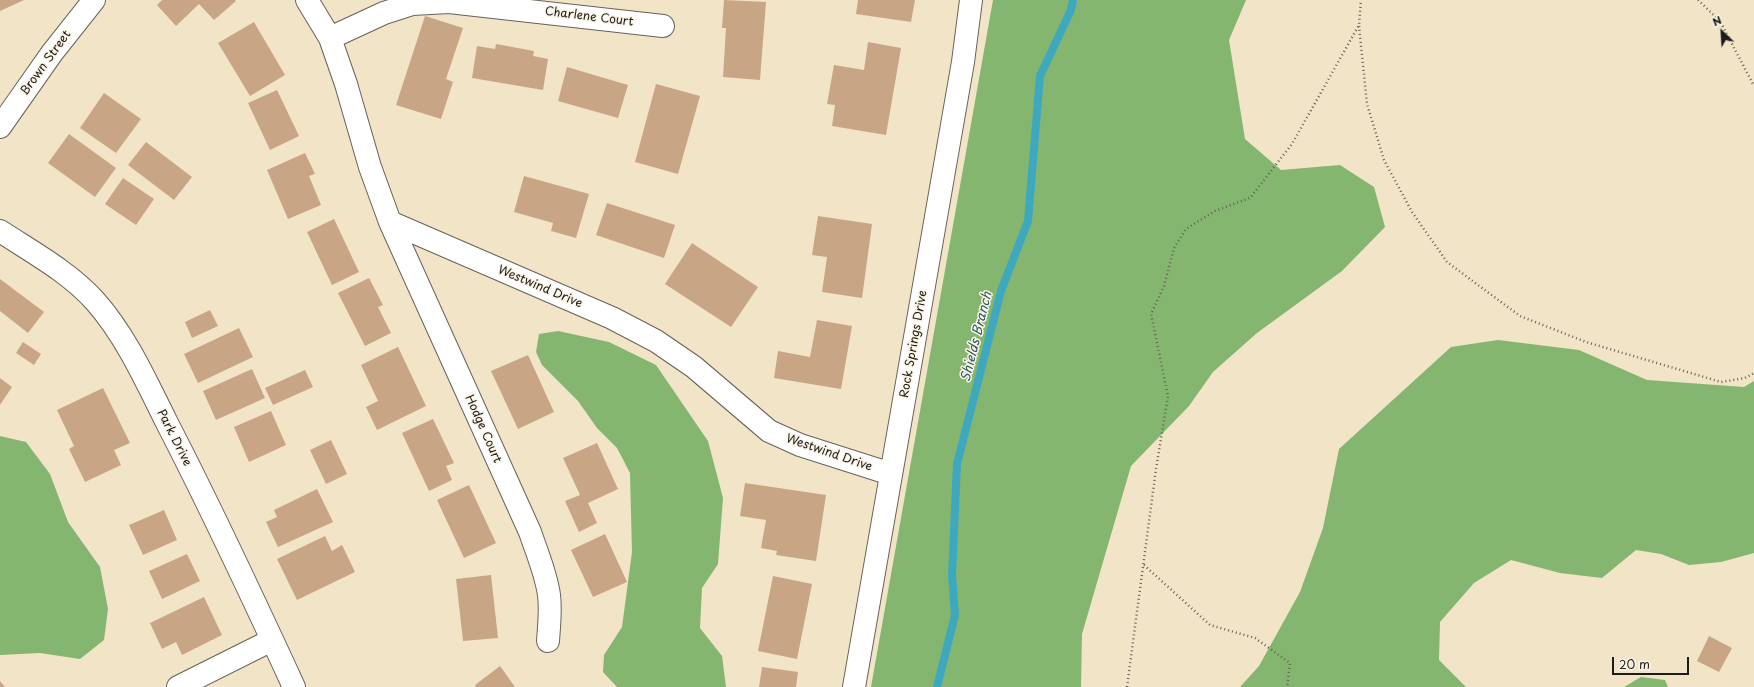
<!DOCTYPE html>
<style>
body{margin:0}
#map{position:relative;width:1754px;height:687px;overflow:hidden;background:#f2e4c7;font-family:"Playpen Sans",sans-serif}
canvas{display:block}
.north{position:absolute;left:1702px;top:12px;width:40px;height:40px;-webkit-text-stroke:3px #fcf5e5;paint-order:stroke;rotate:335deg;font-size:11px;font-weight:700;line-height:16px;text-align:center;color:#1c1c1c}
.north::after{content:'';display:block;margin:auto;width:14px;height:18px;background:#1c1c1c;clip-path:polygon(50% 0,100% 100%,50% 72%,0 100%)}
.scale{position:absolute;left:1612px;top:657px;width:77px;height:18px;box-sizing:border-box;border:2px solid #1c1c1c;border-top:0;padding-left:5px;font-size:12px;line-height:14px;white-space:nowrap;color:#1c1c1c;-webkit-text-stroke:3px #fcf5e5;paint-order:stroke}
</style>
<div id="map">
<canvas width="1754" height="687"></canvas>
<div class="north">N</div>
<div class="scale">20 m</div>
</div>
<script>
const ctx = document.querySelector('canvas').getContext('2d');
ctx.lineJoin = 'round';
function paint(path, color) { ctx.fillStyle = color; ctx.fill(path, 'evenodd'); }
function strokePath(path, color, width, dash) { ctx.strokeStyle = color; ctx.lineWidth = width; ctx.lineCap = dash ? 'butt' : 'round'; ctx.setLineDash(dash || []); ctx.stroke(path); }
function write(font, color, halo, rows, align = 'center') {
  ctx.font = font + ' "Playpen Sans",sans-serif'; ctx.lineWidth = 3; ctx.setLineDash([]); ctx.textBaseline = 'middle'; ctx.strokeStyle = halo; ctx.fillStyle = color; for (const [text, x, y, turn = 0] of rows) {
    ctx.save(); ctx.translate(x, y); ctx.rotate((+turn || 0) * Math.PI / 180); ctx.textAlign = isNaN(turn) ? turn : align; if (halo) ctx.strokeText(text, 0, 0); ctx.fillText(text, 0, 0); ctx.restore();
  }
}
paint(new Path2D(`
 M 993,0 L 1246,0 L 1229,40 L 1245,139 L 1281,170 L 1340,165 L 1374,187 L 1385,227 L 1342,271 L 1257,333 L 1213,372 L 1189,406 L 1131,466 L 1082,634 L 1081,687 L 871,687 Z
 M 558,331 L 609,342 L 656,365 L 708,441 L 723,498 L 718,564 L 702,588 L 700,628 L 722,656 L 726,687 L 617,687 L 603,672 L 604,655 L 622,627 L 632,552 L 630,473 L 617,448 L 597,428 L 578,401 L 542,365 L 536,352 L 539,334 Z
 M 1498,340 L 1579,350 L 1647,380 L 1744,387 L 1754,381 L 1754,553 L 1721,562 L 1689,565 L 1661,554 L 1636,550 L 1602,578 L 1560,573 L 1511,560 L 1474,583 L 1440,622 L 1439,660 L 1466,687 L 1240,687 L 1259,666 L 1300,592 L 1323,528 L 1339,449 L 1451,347 Z
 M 0,436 L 26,442 L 50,474 L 68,522 L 100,567 L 108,609 L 104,640 L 80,659 L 40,653 L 0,655 Z
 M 1641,677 L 1665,680 L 1668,687 L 1624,687 Z`), '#84b66f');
strokePath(new Path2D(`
 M 937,687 L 955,615 L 952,575 L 957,464 L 1001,291 L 1028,221 L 1040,76 L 1071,10 L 1073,0`), '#3ea9be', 8);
paint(new Path2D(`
 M 0,0 L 24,0 L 0,11 Z
 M 162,0 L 235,0 L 236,1 L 214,20 L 199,4 L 176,26 L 157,5 Z
 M 724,0 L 766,2 L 760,80 L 723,77 L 726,28 L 722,28 Z
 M 858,0 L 915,0 L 911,22 L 856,14 Z
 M 425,16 L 463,28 L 446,79 L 453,82 L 441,119 L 396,105 Z
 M 254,22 L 285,75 L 250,96 L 218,43 Z
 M 868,42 L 901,48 L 886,135 L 832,126 L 835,105 L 827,104 L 834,65 L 864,70 Z
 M 496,44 L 534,51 L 533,56 L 548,59 L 543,90 L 472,78 L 477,46 L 495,49 Z
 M 567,67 L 628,85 L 618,118 L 558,101 Z
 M 656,84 L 700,96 L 678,174 L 635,162 Z
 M 277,90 L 299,136 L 270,150 L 248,103 Z
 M 104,93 L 141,119 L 116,153 L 80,128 Z
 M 69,134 L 116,168 L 95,197 L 48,163 Z
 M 146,142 L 192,177 L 174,200 L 128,165 Z
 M 305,153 L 315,174 L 309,176 L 321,205 L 288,219 L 267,170 Z
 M 524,176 L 589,194 L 576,238 L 551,231 L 553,223 L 514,212 Z
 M 123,178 L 154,199 L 136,225 L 105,204 Z
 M 607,203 L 675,225 L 664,258 L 596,235 Z
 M 818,216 L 872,224 L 862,298 L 822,292 L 827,257 L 812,255 Z
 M 334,219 L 359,272 L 332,285 L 307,232 Z
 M 692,243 L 758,287 L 731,327 L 665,284 Z
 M 369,278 L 383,305 L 378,307 L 391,333 L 365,346 L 338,293 Z
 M 0,279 L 44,312 L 28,333 L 0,311 Z
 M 210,310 L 218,326 L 192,338 L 185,322 Z
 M 817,320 L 852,326 L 841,389 L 774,378 L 778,351 L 810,357 Z
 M 239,328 L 253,357 L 198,383 L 184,354 Z
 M 23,342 L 41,354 L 34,365 L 16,353 Z
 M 398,347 L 426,406 L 377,430 L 366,407 L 378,401 L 361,365 Z
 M 528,355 L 554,412 L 518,429 L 491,371 Z
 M 252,369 L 265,398 L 216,420 L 203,391 Z
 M 305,370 L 313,387 L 273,405 L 265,388 Z
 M 0,378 L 12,387 L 0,405 Z
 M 103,388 L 130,443 L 114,450 L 121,465 L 85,482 L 69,449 L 74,446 L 57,410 Z
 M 271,411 L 286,445 L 249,462 L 234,427 Z
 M 433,419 L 454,463 L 446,466 L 452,480 L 429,491 L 402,433 Z
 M 331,440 L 347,474 L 326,484 L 310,450 Z
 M 597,443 L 618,489 L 588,503 L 597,523 L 579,532 L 565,501 L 580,495 L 563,458 Z
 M 745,483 L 826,495 L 816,561 L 776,555 L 777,551 L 761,548 L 766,520 L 740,516 Z
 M 469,485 L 496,543 L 464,558 L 437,500 Z
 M 317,489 L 333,522 L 278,547 L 266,522 L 277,517 L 274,510 Z
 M 164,510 L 177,540 L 143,555 L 129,525 Z
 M 605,534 L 627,582 L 593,597 L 571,550 Z
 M 325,536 L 332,551 L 342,545 L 355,572 L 297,600 L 277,559 Z
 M 187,554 L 200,581 L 162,599 L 149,571 Z
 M 491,575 L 498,638 L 463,641 L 456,579 Z
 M 773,576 L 812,584 L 797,659 L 758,651 Z
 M 204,597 L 222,635 L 182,655 L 176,642 L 162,649 L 150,623 Z
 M 1709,636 L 1732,648 L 1719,672 L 1697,661 Z
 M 500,666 L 515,687 L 476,687 L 475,685 Z
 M 762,667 L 798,672 L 796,687 L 759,687 Z
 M 0,681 L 5,687 L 0,687 Z`), '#c8a685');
const minor = new Path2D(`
 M 307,0 L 330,38 L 346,84 L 370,167 L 390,222 L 530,532 C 537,553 546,573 549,595 C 551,610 549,626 548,641
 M 330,38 L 384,13 L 412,4 L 449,2 L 663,26
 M 390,222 L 612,318 L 656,341 L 694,367 L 769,431 L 800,445 L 891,474
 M 0,231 C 32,252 69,272 95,301 C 126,336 146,381 167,423 C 212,510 253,598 294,687
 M 178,687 L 272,640
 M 854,687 L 963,62 L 971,0`);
const tertiary = new Path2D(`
 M 0,127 L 52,53 L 94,0`);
strokePath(minor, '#676258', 24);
strokePath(tertiary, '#676258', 24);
strokePath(new Path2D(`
 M 1698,0 L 1720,21 L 1754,86
 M 1359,26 L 1367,104 L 1384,160 L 1412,212 L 1447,262 L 1520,316 L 1586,342 L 1721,382 L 1745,378 L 1754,373
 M 1144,565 L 1210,625 L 1255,638 L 1290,663 L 1287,687
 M 1127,687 L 1156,469 L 1168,396 L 1151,314 L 1164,286 L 1174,248 L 1186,229 L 1215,211 L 1250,198 L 1292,144 L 1359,25 L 1361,0`), '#676258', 2.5, [1, 3]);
strokePath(minor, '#fff', 22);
strokePath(tertiary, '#fff', 22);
write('12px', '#1c1c1c', '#fcf5e5', [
 ["Charlene Court",589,17,7],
 ["Brown Street",46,63,-54],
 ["Westwind Drive",540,287,23],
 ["Rock Springs Drive",914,344,-80],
 ["Hodge Court",483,429,66],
 ["Park Drive",174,438,63],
 ["Westwind Drive",829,453,19]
]);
write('italic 13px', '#2b5b65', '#fcf5e5', [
 ["Shields Branch",977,337,-76]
]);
</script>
